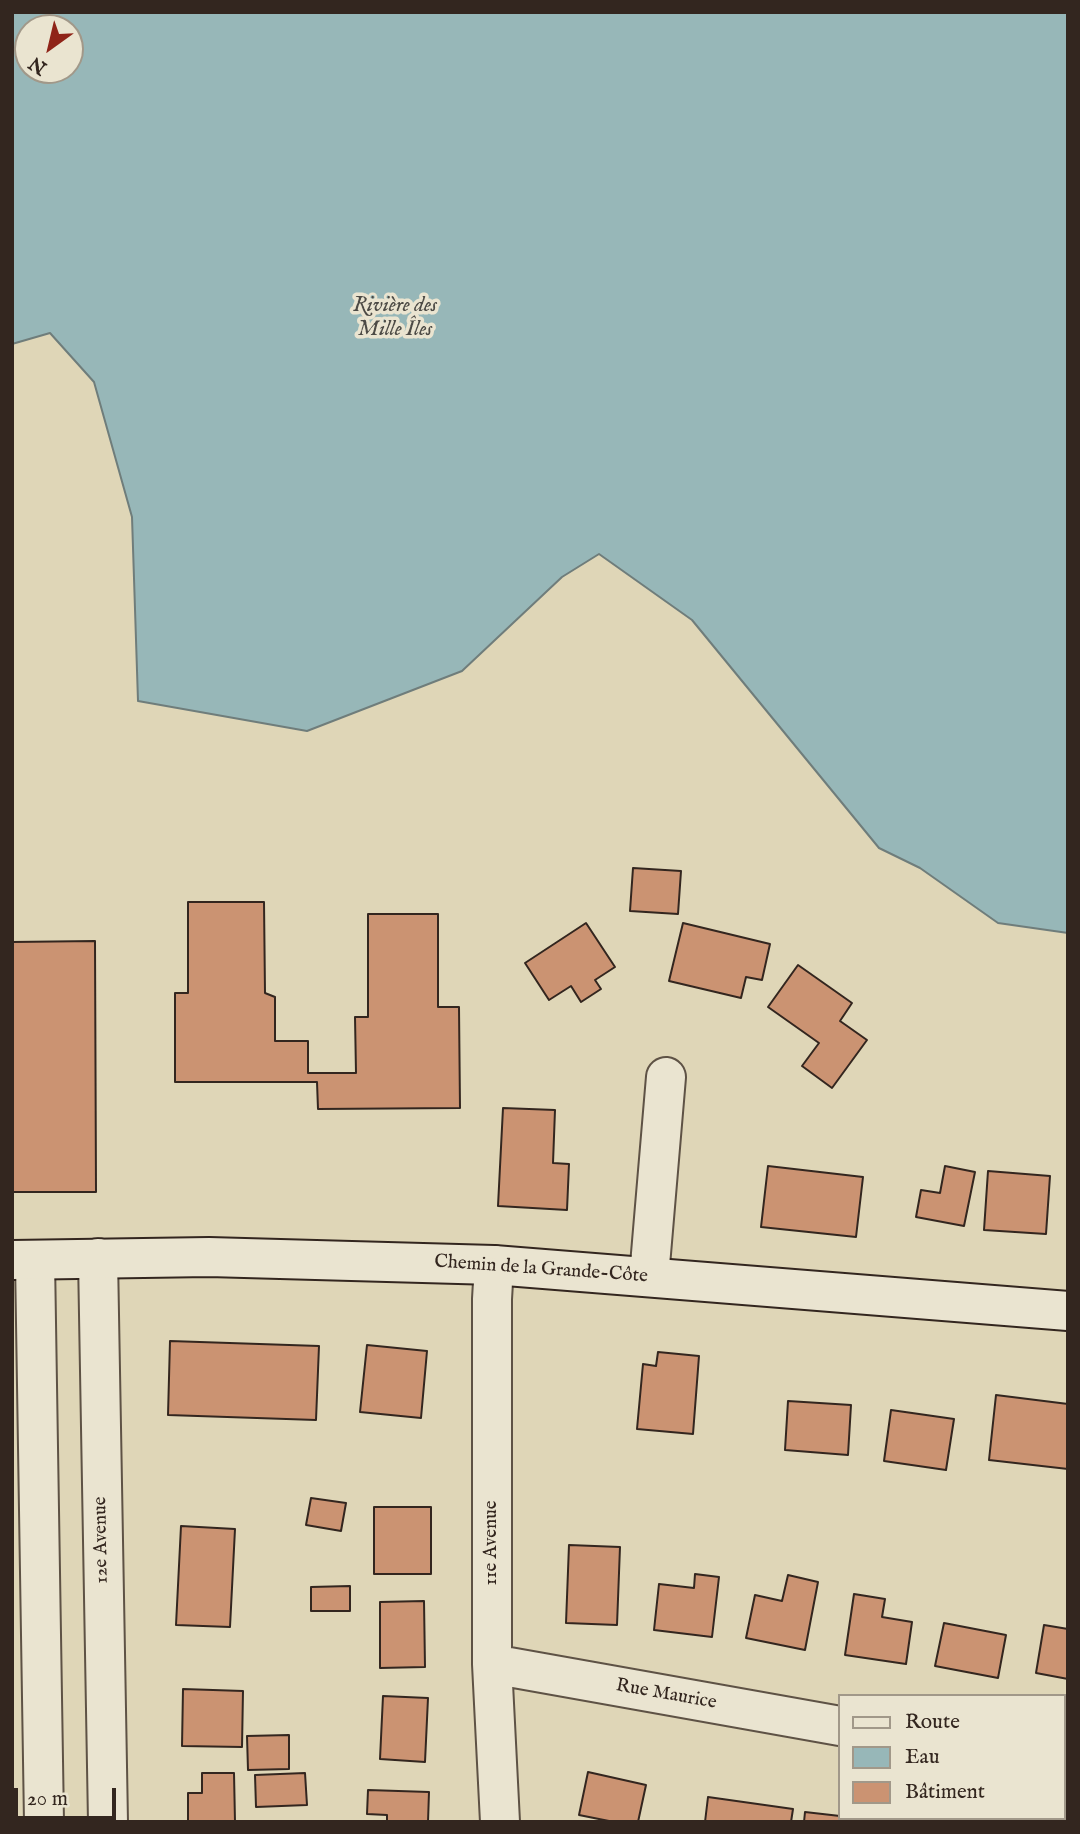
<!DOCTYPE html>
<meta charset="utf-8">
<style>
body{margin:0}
#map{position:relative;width:1080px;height:1834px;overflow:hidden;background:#dfd6b7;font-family:"IM FELL English",serif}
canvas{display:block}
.frame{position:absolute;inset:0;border:14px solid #33261f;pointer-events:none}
.legend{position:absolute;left:838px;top:1694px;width:228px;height:126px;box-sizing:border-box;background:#eae4d0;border:2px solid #a19889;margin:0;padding:9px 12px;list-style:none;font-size:21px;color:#33261f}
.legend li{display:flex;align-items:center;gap:14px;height:35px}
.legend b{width:35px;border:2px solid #a19889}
.north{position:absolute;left:14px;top:14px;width:70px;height:70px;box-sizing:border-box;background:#eae4d0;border:2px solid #a19889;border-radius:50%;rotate:214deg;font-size:19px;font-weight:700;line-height:28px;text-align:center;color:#33261f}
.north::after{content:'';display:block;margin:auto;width:24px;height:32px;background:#8f2418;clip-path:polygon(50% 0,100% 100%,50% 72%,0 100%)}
.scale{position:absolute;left:14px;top:1788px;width:102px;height:32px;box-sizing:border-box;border:4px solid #33261f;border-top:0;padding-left:9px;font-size:21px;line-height:24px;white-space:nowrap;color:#33261f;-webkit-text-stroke:5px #eae4d0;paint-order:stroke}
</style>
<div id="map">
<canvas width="1080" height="1834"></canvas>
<div class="frame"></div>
<ul class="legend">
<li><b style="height:9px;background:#eae4d0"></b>Route</li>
<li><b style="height:19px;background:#97b7b8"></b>Eau</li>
<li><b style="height:19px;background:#cb9372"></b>Bâtiment</li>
</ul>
<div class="north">N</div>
<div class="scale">20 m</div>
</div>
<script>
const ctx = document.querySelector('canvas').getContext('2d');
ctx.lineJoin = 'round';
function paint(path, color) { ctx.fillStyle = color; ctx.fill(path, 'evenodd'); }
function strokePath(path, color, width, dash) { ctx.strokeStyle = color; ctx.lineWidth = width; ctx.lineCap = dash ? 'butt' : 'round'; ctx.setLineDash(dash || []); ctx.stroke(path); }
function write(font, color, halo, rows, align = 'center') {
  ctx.font = font + ' "IM FELL English",serif'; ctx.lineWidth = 7; ctx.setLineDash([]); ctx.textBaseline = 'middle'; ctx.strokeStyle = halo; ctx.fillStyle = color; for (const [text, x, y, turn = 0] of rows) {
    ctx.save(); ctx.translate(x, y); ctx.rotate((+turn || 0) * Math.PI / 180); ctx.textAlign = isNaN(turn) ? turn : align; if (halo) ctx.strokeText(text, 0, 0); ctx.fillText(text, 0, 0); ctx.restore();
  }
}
const water = new Path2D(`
 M 12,12 L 1068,12 L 1068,933 L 998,923 L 920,868 L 879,848 L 692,620 L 599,554 L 562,577 L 462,671 L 307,731 L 138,701 L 132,517 L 94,382 L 50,333 L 12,344 ZM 28,28 L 70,28 L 70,70 L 28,70 Z`);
paint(water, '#97b7b8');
strokePath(water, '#6f7d7b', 2);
const building = new Path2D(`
 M 633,868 L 681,871 L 678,914 L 630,911 Z
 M 188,902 L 264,902 L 265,993 L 275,997 L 275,1041 L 308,1041 L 308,1073 L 356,1073 L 355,1017 L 368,1017 L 368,914 L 438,914 L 438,1007 L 459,1007 L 460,1108 L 318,1109 L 317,1082 L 175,1082 L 175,993 L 188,993 Z
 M 586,923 L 615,967 L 595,980 L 601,989 L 581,1002 L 571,986 L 549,1000 L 525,963 Z
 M 683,923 L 770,944 L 762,980 L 746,977 L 741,998 L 669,981 Z
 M 95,941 L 96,1192 L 12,1192 L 12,942 Z
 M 798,965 L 852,1003 L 840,1021 L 867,1040 L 832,1088 L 802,1066 L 819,1043 L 768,1007 Z
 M 503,1108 L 555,1110 L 553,1163 L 569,1164 L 567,1210 L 498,1206 Z
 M 768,1166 L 863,1177 L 856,1237 L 761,1227 Z
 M 945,1166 L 975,1172 L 964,1226 L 916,1217 L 921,1190 L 940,1193 Z
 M 988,1171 L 1050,1176 L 1046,1234 L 984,1230 Z
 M 170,1341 L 319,1346 L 316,1420 L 168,1415 Z
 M 367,1345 L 427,1351 L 421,1418 L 360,1412 Z
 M 658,1352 L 699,1356 L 693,1434 L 637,1429 L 643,1364 L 656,1366 Z
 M 996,1395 L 1068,1404 L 1068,1469 L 989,1460 Z
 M 788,1401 L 851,1405 L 848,1455 L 785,1450 Z
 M 891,1410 L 954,1419 L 946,1470 L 884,1461 Z
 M 311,1498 L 346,1503 L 341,1531 L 306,1525 Z
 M 374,1507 L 431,1507 L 431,1574 L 374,1574 Z
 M 181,1526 L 235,1529 L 230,1627 L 176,1625 Z
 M 569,1545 L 620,1547 L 617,1625 L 566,1623 Z
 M 695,1574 L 719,1577 L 712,1637 L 654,1630 L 659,1584 L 694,1588 Z
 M 788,1575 L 818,1582 L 805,1650 L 746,1638 L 755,1595 L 782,1601 Z
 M 350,1586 L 350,1611 L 311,1611 L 311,1587 Z
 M 854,1594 L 885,1599 L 882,1617 L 912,1622 L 906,1664 L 845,1655 Z
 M 424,1601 L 425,1667 L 380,1668 L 380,1602 Z
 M 944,1623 L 1006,1635 L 998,1678 L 935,1666 Z
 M 1044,1625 L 1068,1629 L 1068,1679 L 1036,1673 Z
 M 183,1689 L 243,1691 L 242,1747 L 182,1746 Z
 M 383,1696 L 428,1698 L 425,1762 L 380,1759 Z
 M 289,1735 L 289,1769 L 248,1770 L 247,1736 Z
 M 588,1772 L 646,1785 L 638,1822 L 614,1822 L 579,1815 Z
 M 202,1773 L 234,1773 L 235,1822 L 188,1822 L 188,1793 L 202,1793 Z
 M 305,1773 L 307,1805 L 256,1807 L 255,1775 Z
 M 368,1790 L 429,1792 L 428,1822 L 387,1822 L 387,1815 L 367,1814 Z
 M 708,1797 L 793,1809 L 791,1822 L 705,1822 Z
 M 805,1812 L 840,1816 L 840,1818 L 868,1819 L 867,1822 L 804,1822 Z`);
paint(building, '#cb9372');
strokePath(building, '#33261f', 2);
const street = new Path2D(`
 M 98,1258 L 108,1822
 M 35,1260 L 44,1822
 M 494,1265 L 492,1299 L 492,1664 L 500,1822
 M 649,1277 L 666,1077
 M 492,1664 L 840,1726
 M 1064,1766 L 1068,1767`);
const secondary = new Path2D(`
 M 12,1260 L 209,1257 L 494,1265 L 1068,1311`);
strokePath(street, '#5e5245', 42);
strokePath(secondary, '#33261f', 42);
strokePath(street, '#eae4d0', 38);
strokePath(secondary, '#eae4d0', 38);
write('19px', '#33261f', '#eae4d0', [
 ["Chemin de la Grande-Côte",541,1270,4],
 ["12e Avenue",102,1540,-91],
 ["11e Avenue",492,1543,-90],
 ["Rue Maurice",666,1695,10]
]);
write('italic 21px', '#4c4a45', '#eae4d0', [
 ["Rivière des",395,307],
 ["Mille Îles",395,331]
]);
</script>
